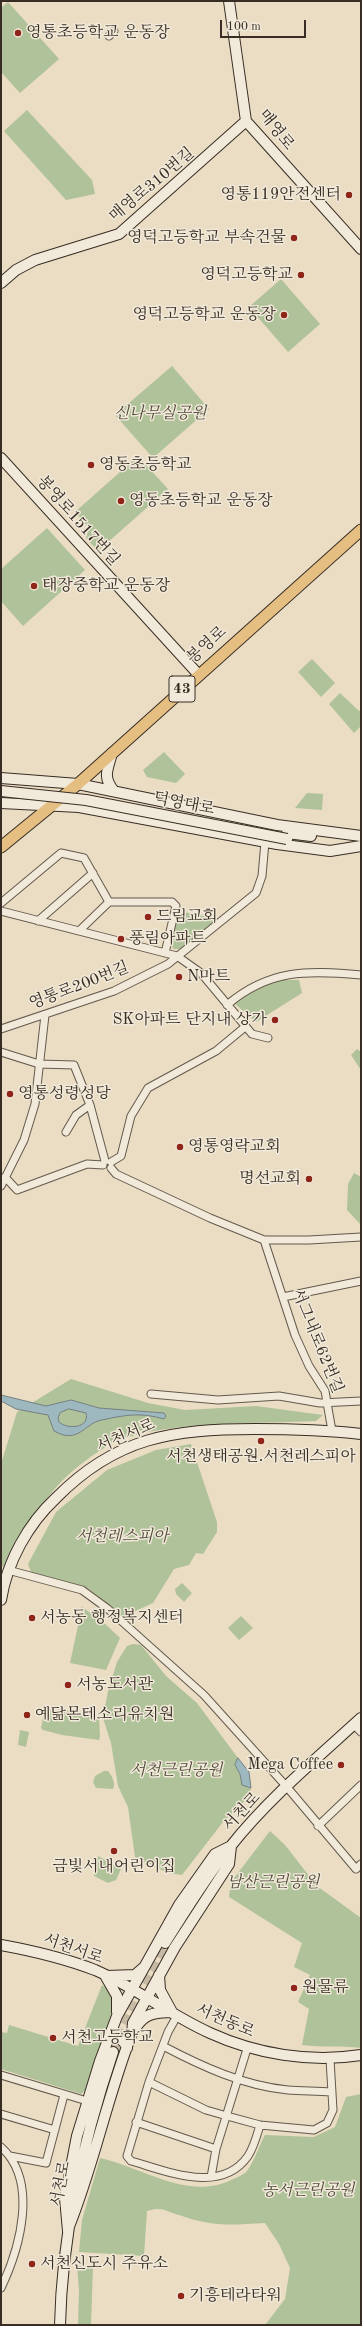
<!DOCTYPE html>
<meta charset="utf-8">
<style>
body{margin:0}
#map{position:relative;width:362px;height:2326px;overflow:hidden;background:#eaddc4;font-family:"Old Standard TT",serif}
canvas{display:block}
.frame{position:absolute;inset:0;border:2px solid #382d24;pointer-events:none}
.scale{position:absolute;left:220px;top:20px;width:86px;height:18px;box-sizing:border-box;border:2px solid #382d24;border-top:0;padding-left:5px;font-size:12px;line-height:14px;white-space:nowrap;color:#382d24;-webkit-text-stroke:3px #f1e9d9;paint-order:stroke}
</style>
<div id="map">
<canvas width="362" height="2326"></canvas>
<div class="frame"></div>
<div class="scale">100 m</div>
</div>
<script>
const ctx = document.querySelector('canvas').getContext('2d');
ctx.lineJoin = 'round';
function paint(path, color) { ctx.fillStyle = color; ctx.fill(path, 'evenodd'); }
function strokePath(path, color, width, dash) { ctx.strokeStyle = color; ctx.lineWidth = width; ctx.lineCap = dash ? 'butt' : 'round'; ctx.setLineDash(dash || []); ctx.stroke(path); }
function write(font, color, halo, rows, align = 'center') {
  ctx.font = font + ' "Old Standard TT","Noto Serif KR",serif'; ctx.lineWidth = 3; ctx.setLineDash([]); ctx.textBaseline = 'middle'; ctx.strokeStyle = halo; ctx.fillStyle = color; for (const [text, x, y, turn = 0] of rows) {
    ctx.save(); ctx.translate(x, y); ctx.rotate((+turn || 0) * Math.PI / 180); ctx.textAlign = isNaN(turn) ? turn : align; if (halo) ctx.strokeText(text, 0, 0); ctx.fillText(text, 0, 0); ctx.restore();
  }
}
paint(new Path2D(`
 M 8,2 L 59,59 L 20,93 L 1,72 L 1,8 Z
 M 27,110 L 92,180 L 95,194 L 66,200 L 4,131 Z
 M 281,279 L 320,324 L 288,352 L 249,307 Z
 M 172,366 L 209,409 L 153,458 L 115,415 Z
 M 138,456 L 168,489 L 98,551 L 86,538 L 89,528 L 75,512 Z
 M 47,528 L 85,570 L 23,626 L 1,601 L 1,569 Z
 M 312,659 L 335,683 L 321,697 L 298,672 Z
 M 340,693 L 359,711 L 361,710 L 361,726 L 354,733 L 329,704 Z
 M 164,752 L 185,774 L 176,783 L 147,777 L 143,770 Z
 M 307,793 L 323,794 L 322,810 L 295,808 Z
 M 178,911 L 220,919 L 184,949 L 174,949 L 170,944 Z
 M 280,980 L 299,980 L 302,993 L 256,1022 L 234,1003 L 250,991 Z
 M 357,1049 L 361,1052 L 361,1070 L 351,1055 Z
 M 354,1173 L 361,1177 L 361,1225 L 347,1210 L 348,1184 Z
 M 71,1379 L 148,1403 L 185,1410 L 256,1406 L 323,1415 L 316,1421 C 260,1424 169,1420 118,1441 C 100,1448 72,1470 59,1484 C 36,1509 21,1539 4,1568 L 1,1564 L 1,1464 L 17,1412 Z
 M 191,1444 L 217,1522 L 217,1532 L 203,1554 L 196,1553 L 189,1565 L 174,1569 L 153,1603 L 133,1612 L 128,1621 L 89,1589 L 61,1580 L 32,1575 L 28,1564 L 56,1512 L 107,1470 L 156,1450 Z
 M 182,1583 L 192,1593 L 184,1602 L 176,1594 L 175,1589 Z
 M 82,1607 L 101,1620 L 120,1638 L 106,1670 L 70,1663 Z
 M 241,1616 L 253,1628 L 239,1640 L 228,1628 Z
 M 133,1644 L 141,1645 L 166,1676 L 197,1703 L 238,1758 L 235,1765 L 240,1774 L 242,1785 L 251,1788 L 248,1798 L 223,1822 L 182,1875 L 168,1873 L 135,1857 L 128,1807 L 118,1786 L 111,1743 L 103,1718 L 108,1691 L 117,1662 L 127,1646 Z
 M 48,1708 L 56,1712 L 61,1708 L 74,1713 L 92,1712 L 99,1715 L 100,1737 L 99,1740 L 62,1735 L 43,1730 L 41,1728 L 45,1709 Z
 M 20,1730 L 29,1732 L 26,1747 L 18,1745 Z
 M 104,1771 L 108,1771 C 112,1776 116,1783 113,1789 L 96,1788 L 93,1782 L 95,1776 Z
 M 270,1831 L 285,1845 L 317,1886 L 361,1918 L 361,2048 C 341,2045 322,2048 302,2045 L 309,2009 L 298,2002 L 310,1975 L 294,1967 L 302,1943 L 229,1897 L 231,1882 Z
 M 98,1856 L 121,1869 L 116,1880 L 108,1883 L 94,1876 Z
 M 102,1985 L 111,1990 L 115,2007 L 86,2090 L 81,2094 L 78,2093 L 1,2069 L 1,2032 L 7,2033 L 9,2025 L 78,2046 Z
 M 361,2094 L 361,2325 L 265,2325 L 285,2299 L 290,2268 L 279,2244 L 265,2223 C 230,2225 213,2227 179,2215 C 165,2211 162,2206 147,2211 L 144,2256 L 79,2252 L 82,2220 L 100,2158 C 142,2167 188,2201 231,2180 C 235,2178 241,2176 245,2173 C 252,2167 260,2144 265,2135 L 314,2137 L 335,2127 L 346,2097 Z
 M 77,2266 L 93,2266 L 91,2325 L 78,2325 L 79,2290 Z`), '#b0c299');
const water = new Path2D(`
 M 1,1395 L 46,1406 L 71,1400 L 99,1408 L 164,1413 L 166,1416 L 164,1419 C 140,1412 125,1415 102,1420 C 84,1423 79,1445 54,1431 L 48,1415 L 16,1409 L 1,1401 ZM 69,1409 L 86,1413 C 90,1428 68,1430 59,1422 L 58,1418 L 60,1413 Z
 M 238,1758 L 249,1772 L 251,1788 L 242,1785 L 240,1774 L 235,1765 Z`);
paint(water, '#9eb8c0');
strokePath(water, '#758082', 1);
strokePath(new Path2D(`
 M 113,2052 L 140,1992 L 165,1943`), '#c6baa4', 10, [10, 5]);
const street = new Path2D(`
 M 109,36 L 114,31
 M 109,902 L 172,902 L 176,906 L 165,953
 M 1,903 L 61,853 L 84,858 L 109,902
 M 1,911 L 177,956 L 201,973 L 252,1034 L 268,1038
 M 38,921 L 93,873
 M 79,931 L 109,902
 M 227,1005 C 269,969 308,970 361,975
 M 1,1029 L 114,991 L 168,964 L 256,893 L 262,876 L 265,842
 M 1,1052 L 39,1064 L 74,1065 L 90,1105 L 105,1161
 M 66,1132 L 76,1115 L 90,1105
 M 111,1162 L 121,1156 L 131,1116 L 148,1088 L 216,1051 L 245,1027
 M 111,1168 L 116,1174 L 210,1218 L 264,1240 L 295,1335 L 309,1366 L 325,1391 L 332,1431
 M 5,1177 L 17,1190 L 87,1164 L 103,1165
 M 1,1186 L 24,1140 L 35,1104 L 45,1015
 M 264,1240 L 309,1240 L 361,1237
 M 283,1297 L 361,1281
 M 151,1394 L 218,1400 L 279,1396 L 320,1403 L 361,1401
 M 8,1570 L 82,1590 L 108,1609 L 204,1695 L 286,1786 L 356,1869 L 361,1864
 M 354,1725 L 361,1732
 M 318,1826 L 361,1785
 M 177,2016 L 168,2032 L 149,2082 L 127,2156 L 131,2161 C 167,2171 221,2195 248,2156 C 254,2147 257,2135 260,2125
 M 163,2046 C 201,2066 244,2086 288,2090 C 302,2091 317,2091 331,2092
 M 1,2075 L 87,2101
 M 149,2082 L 206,2110 L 227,2116 L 260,2125 L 314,2130 L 327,2123 L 333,2110 L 330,2059
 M 1,2114 L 55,2130
 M 136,2122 L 216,2149
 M 1,2147 C 39,2181 20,2248 1,2288
 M 10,2156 L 46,2163 L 64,2095
 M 211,2177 L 216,2149 L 247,2049`);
const secondary = new Path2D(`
 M 229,1 L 246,121 L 361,249
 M 1,283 L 16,270 L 35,260 L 119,234 L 246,121
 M 1,458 L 198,674
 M 112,753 C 108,769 102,777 114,791
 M 1,778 L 78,784 L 277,825 L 361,836
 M 1,803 L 79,807 L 277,844 L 330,851 L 361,846
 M 287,833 L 311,836
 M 1,1600 C 7,1562 28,1524 56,1498 C 116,1437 173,1429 255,1429 C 291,1429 326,1430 361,1434
 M 165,1943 C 186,1910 206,1877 230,1847 C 268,1799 316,1759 361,1718
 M 1,1945 C 34,1951 64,1958 95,1970 C 135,1987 170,2015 210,2033 C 256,2054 310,2063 361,2055
 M 107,1976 L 135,1975 L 143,1968
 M 106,1977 L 117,1996 L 117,2012
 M 136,2027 C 146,2012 156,2013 172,2012 L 160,1990 L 159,1975
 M 107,2039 C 116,2035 124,2039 127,2048
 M 68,2229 C 94,2165 107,2097 132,2033 L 133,2023 L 175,1947 L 229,1864 L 231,1846
 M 68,2231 L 65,2198 L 77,2136 L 100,2061 L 117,2016 L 179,1905 L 215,1854 L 231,1846
 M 60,2325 C 62,2231 83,2141 113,2052`);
const primary = new Path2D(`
 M 1,847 L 78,784 L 361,530`);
strokePath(street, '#64594c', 9);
strokePath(secondary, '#382d24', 12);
strokePath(primary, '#382d24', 13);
strokePath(street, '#f1e9d9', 7);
strokePath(secondary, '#f1e9d9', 10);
strokePath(primary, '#e5be82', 11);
const secondaryBridge = new Path2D(`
 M 1,791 L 86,800 L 287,839`);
strokePath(secondaryBridge, '#382d24', 12, []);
strokePath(secondaryBridge, '#f1e9d9', 10);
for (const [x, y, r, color] of [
 [18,33,4,"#8f2418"],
 [349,195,4,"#8f2418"],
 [294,238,4,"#8f2418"],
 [301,275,4,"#8f2418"],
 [284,315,4,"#8f2418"],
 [91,465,4,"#8f2418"],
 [121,501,4,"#8f2418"],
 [34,586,4,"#8f2418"],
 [148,917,4,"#8f2418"],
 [121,939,4,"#8f2418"],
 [179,977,4,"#8f2418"],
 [275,1020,4,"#8f2418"],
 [10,1094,4,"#8f2418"],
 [180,1147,4,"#8f2418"],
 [309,1179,4,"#8f2418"],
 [261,1441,4,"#8f2418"],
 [32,1618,4,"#8f2418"],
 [68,1685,4,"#8f2418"],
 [27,1715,4,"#8f2418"],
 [341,1765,4,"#8f2418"],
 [114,1851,4,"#8f2418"],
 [294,1988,4,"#8f2418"],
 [53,2038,4,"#8f2418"],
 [32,2264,4,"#8f2418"],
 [181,2296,4,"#8f2418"]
]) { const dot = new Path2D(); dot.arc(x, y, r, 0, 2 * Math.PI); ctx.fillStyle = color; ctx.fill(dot); strokePath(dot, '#f1e9d9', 1.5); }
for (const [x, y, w] of [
 [182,689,26]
]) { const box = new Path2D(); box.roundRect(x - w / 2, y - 13, w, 26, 3); ctx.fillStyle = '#f1e9d9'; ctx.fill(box); strokePath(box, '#382d24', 1); }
write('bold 15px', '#382d24', null, [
 ["43",182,689]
]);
write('16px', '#382d24', '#f1e9d9', [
 ["영통초등학교 운동장",26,33],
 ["영통119안전센터",341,195,"right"],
 ["영덕고등학교 부속건물",286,238,"right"],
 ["영덕고등학교",293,275,"right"],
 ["영덕고등학교 운동장",276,315,"right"],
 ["영동초등학교",99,465],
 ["영동초등학교 운동장",129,501],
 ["태장중학교 운동장",42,586],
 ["드림교회",156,917],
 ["풍림아파트",129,939],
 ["N마트",187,977],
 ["SK아파트 단지내 상가",267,1020,"right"],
 ["영통성령성당",18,1094],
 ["영통영락교회",188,1147],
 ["명선교회",301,1179,"right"],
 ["서천생태공원.서천레스피아",261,1457,"center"],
 ["서농동 행정복지센터",40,1618],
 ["서농도서관",76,1685],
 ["예닮몬테소리유치원",35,1715],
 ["Mega Coffee",333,1765,"right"],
 ["금빛서내어린이집",114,1867,"center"],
 ["원물류",302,1988],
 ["서천고등학교",61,2038],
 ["서천신도시 주유소",40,2264],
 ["기흥테라타워",189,2296]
], 'left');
write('16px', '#382d24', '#f1e9d9', [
 ["매영로",276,130,51],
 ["매영로310번길",152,185,-40],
 ["봉영로1517번길",78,521,48],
 ["봉영로",207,645,-42],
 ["덕영대로",184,804,11],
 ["영통로200번길",79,986,-21],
 ["서그내로62번길",317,1341,68],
 ["서천서로",126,1436,-23],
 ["서천로",242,1812,-47],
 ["서천서로",73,1949,19],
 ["서천동로",225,2021,23],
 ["서천로",61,2184,-79]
]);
write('italic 16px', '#504b3b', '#f1e9d9', [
 ["신나무실공원",160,414],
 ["서천레스피아",122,1537],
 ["서천근린공원",176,1771],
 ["남산근린공원",273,1883],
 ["농서근린공원",308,2191]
]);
</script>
